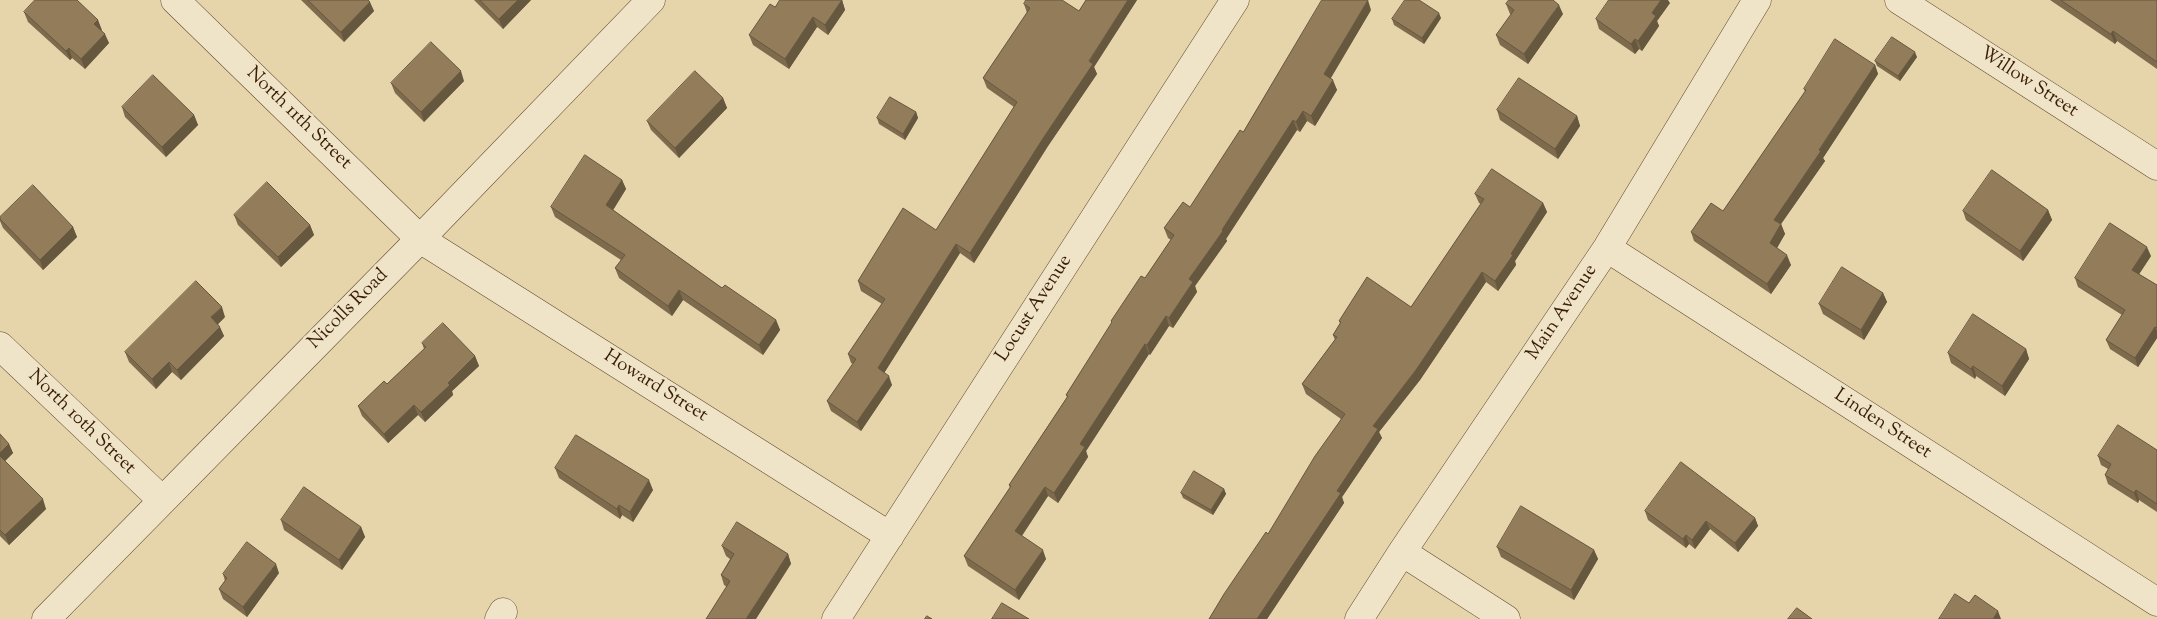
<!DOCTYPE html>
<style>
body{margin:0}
canvas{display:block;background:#e6d4ab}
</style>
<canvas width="2157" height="619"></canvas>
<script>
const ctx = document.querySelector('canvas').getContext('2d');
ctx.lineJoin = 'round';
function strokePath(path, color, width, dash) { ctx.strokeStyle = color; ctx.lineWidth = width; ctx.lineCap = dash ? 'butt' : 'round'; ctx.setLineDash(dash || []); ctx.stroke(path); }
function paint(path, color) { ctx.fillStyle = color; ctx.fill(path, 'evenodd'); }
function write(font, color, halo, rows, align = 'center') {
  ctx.font = font + ' "Sorts Mill Goudy",serif'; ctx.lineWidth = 5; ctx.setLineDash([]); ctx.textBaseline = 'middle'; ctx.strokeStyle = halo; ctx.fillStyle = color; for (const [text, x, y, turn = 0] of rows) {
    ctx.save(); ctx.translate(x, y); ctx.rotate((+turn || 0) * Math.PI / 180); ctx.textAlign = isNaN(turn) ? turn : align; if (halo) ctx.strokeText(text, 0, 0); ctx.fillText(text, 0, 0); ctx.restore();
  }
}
const minor = new Path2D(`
 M 175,0 L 420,239 L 890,536
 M 1899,0 L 2157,166
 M 1607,248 L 2157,602
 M 0,346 L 162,500
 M 1402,552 L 1506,619
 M 46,619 L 420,239 L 651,0
 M 499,619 L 503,612
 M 836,619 L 1235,0
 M 1359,619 L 1402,552 L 1607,248 L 1757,0`);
strokePath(minor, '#634b2d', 29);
strokePath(minor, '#efe3c8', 28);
paint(new Path2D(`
 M 301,0 L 368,0 L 374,11 L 344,42 Z
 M 474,0 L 531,0 L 503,29 Z
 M 842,0 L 845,10 L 828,35 L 817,27 L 789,69 L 753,45 L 749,35 L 775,7 Z
 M 1086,0 L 1137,0 L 1094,67 L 1097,74 L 1048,146 L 974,263 L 960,253 L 884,373 L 892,385 L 861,431 L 831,411 L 827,401 L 853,364 L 851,363 L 848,354 L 882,304 L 861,291 L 858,281 L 936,230 L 1014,107 L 987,88 L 983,78 L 1027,13 L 1024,4 L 1079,11 Z
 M 2050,0 L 2157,0 L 2157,69 L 2117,41 L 2115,44 Z
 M 1670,3 L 1657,21 L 1659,26 L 1642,51 L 1639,49 L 1635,54 L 1599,29 L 1596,19 Z
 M 1506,4 L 1563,14 L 1528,64 L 1500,45 L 1496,35 L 1511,15 L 1510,14 Z
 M 1371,10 L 1331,78 L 1337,90 L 1315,126 L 1307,121 L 1300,132 L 1297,130 L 1226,239 L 1227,241 L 1195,286 L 1197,292 L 1173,328 L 1169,326 L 1150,355 L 1149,354 L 1086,451 L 1088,457 L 1058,503 L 1048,496 L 1022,536 L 1046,559 L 1019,600 L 968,566 L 964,556 L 1010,488 L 1009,485 L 1067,397 L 1066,395 L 1112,323 L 1111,321 L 1145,278 L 1171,240 L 1168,238 L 1164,228 L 1190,207 Z
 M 24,12 L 98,20 L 101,30 L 109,43 L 85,69 L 72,58 L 70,60 L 28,22 Z
 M 1441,18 L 1424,44 L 1394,25 L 1392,19 Z
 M 1917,57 L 1900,81 L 1877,66 L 1875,61 Z
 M 1875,65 L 1878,74 L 1823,158 L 1825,161 L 1781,224 L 1785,234 L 1777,248 L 1791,265 L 1771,294 L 1694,241 L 1691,232 L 1723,211 L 1805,92 L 1804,89 Z
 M 464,81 L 424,122 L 395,93 L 391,83 Z
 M 723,98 L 727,108 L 679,158 L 651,130 L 647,121 Z
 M 122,107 L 194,115 L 198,125 L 166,157 L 125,117 Z
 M 1497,110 L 1577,116 L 1580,126 L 1558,159 L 1500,120 Z
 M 916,112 L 918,118 L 905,140 L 879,124 L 877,118 Z
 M 622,180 L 626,189 L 613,210 L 722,288 L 776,320 L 780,330 L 763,355 L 683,300 L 672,316 L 619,278 L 615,268 L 621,260 L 555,217 L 551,207 Z
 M 1475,194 L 1543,203 L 1547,212 L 1515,261 L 1516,265 L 1498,291 L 1486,282 L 1420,380 L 1379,432 L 1382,438 L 1342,497 L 1344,503 L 1267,619 L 1209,619 L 1268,534 L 1341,419 L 1306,394 L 1302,384 L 1335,340 L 1333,335 L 1340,323 L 1339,321 L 1411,307 L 1481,204 L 1479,203 Z
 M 2048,210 L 2052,220 L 2023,261 L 1966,220 L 1963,211 Z
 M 234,215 L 310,225 L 314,235 L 281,267 L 238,225 Z
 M 0,217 L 73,227 L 77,237 L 43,270 L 3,228 L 0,221 Z
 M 2151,256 L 2139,274 L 2157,285 L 2157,338 L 2138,367 L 2110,349 L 2106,340 L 2122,315 L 2078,287 L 2075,278 Z
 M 1883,293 L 1887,302 L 1864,340 L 1823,314 L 1819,304 Z
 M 225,317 L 218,324 L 224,336 L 181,380 L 172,372 L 156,389 L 129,362 L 125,352 Z
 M 422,343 L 475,356 L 479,366 L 452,391 L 453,395 L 425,422 L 418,415 L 388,443 L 362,416 L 358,406 L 387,384 L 424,349 Z
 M 2026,349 L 2029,359 L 2005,396 L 1976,376 L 1975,379 L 1951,363 L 1948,353 Z
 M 0,434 L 9,444 L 13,453 L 5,461 L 46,509 L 9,545 L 0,536 Z
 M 2157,450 L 2157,512 L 2139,500 L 2138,503 L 2108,484 L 2105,475 L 2108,469 L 2101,465 L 2098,456 Z
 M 555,468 L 653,490 L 633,522 L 622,515 L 620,519 L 559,478 Z
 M 1224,489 L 1226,494 L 1213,515 L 1183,498 L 1181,493 Z
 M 1645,511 L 1755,518 L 1758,526 L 1738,552 L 1710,529 L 1695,549 L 1689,544 L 1686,548 L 1648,520 Z
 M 281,520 L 361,527 L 365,537 L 342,570 L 284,530 Z
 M 722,546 L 788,554 L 791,564 L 727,587 L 724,585 L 721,575 L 730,559 L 726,556 Z
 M 1497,547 L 1594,550 L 1598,559 L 1574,600 L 1501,557 Z
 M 279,573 L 247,617 L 223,599 L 219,589 L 225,581 L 223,574 Z`), '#7e6b4d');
paint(new Path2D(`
 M 518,0 L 531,0 L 503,29 L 499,19 Z
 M 842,0 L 845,10 L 828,35 L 825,25 Z
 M 1128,0 L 1137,0 L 1094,67 L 1097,74 L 1048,146 L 974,263 L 970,253 Z
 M 1368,0 L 1371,10 L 1327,84 L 1324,74 Z
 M 1661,0 L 1668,0 L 1670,3 L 1657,21 L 1659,26 L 1642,51 L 1638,41 L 1652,13 Z
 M 370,2 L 374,11 L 344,42 L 341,32 Z
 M 1559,5 L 1563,14 L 1528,64 L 1524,54 Z
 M 1439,13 L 1441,18 L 1424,44 L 1422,38 Z
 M 813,17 L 817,27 L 789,69 L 785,59 Z
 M 98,20 L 102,30 L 98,34 L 94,24 Z
 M 2113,31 L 2117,41 L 2115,44 L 2111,34 Z
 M 105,34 L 109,43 L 85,69 L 81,59 Z
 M 1635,39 L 1639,49 L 1635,54 L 1631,44 Z
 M 69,48 L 72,58 L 70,60 L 66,51 Z
 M 1915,52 L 1917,57 L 1900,81 L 1898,76 Z
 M 1875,65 L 1878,74 L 1823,158 L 1825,161 L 1781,224 L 1785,234 L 1774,253 L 1770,243 L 1774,220 Z
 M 461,71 L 464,81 L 424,122 L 421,112 Z
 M 1333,80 L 1337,90 L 1315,126 L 1311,116 Z
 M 723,98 L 727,108 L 679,158 L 675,148 Z
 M 1303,111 L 1307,121 L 1300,132 L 1296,122 Z
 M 916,112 L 918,118 L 905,140 L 903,134 Z
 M 194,115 L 198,125 L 166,157 L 162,147 Z
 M 1577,116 L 1580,126 L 1558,159 L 1555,149 Z
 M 1293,120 L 1297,130 L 1226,239 L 1227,241 L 1195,286 L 1197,292 L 1173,328 L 1169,318 L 1189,279 Z
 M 622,180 L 626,189 L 610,215 L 606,205 Z
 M 1543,203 L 1547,212 L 1515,261 L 1516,265 L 1498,291 L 1495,281 L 1511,254 Z
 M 2048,210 L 2052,220 L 2023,261 L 2020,251 Z
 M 310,225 L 314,235 L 281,267 L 278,257 Z
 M 73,227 L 77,237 L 43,270 L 40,260 Z
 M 956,244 L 960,253 L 881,378 L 878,368 Z
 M 2147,247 L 2151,256 L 2136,279 L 2132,270 Z
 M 1787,255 L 1791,265 L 1771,294 L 1767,284 Z
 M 1482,272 L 1486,282 L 1420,380 L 1379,432 L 1382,438 L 1342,497 L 1344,503 L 1267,619 L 1257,619 L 1337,491 L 1373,426 Z
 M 679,290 L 683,300 L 672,316 L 668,306 Z
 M 1883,293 L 1887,302 L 1864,340 L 1861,330 Z
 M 222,307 L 225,317 L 215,327 L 211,317 Z
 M 1166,316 L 1169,326 L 1150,355 L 1147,345 Z
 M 776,320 L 780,330 L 763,355 L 759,345 Z
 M 220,327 L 224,336 L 181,380 L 177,370 Z
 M 2155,327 L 2157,331 L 2157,338 L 2138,367 L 2135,358 Z
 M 1145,344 L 1149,354 L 1086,451 L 1088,457 L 1058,503 L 1054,493 L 1080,444 Z
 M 2026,349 L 2029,359 L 2005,396 L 2002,386 Z
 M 475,356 L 479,366 L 452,391 L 453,395 L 425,422 L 421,412 L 448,383 Z
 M 169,362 L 172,372 L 156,389 L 152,379 Z
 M 1973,366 L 1976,376 L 1975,379 L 1971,369 Z
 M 889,376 L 892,385 L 861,431 L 857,422 Z
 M 414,405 L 418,415 L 388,443 L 384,434 Z
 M 9,444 L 13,453 L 2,464 L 0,458 L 0,453 Z
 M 649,480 L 653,490 L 633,522 L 630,512 Z
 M 1045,487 L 1048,496 L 1018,541 L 1015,531 Z
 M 1224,489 L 1226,494 L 1213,515 L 1211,510 Z
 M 2136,490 L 2139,500 L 2138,503 L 2134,493 Z
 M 43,499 L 46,509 L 9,545 L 5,535 Z
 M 619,505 L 622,515 L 620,519 L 617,509 Z
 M 1755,518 L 1758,526 L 1738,552 L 1735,543 Z
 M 1706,521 L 1710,529 L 1695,549 L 1692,540 Z
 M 361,527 L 365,537 L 342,570 L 339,560 Z
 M 1686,535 L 1689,544 L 1686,548 L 1683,539 Z
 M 1043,550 L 1046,559 L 1019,600 L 1015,590 Z
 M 1594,550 L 1598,559 L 1574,600 L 1571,590 Z
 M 788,554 L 791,564 L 756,619 L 746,619 Z
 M 276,564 L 279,573 L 247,617 L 243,607 Z
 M 1998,611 L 2001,619 L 1993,619 Z`), '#66573f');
const building = new Path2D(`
 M 35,0 L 77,0 L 98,20 L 94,24 L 105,34 L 81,59 L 69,48 L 66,51 L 24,12 Z
 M 308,0 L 368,0 L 370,2 L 341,32 Z
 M 480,0 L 518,0 L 499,19 Z
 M 780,0 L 842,0 L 825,25 L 813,17 L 785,59 L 749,35 L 770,4 L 775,7 Z
 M 1026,0 L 1062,0 L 1079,11 L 1086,0 L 1128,0 L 1089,61 L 1093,64 L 1044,137 L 970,253 L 956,244 L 878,368 L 889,376 L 857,422 L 827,401 L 856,359 L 848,354 L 885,299 L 858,281 L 903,208 L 936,230 L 1017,102 L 983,78 L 1030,8 L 1024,4 Z
 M 1322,0 L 1368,0 L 1324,74 L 1333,80 L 1311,116 L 1303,111 L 1296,122 L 1293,120 L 1222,230 L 1223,231 L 1189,279 L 1193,282 L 1169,318 L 1166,316 L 1147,345 L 1145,344 L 1080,444 L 1085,447 L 1054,493 L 1045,487 L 1015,531 L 1043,550 L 1015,590 L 964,556 L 1011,486 L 1009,485 L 1068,396 L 1066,395 L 1112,322 L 1111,321 L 1141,276 L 1145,278 L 1174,235 L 1164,228 L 1183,202 L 1190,207 L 1240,130 L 1243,132 Z
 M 1405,0 L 1419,0 L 1439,13 L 1422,38 L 1392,19 Z
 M 1509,0 L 1553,0 L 1559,5 L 1524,54 L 1496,35 L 1514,10 L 1506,4 Z
 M 1609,0 L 1661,0 L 1652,13 L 1656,16 L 1638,41 L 1635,39 L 1631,44 L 1596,19 Z
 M 2061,0 L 2157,0 L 2157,62 L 2113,31 L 2111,34 Z
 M 1892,37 L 1915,52 L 1898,76 L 1875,61 Z
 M 1835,39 L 1875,65 L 1819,150 L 1821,151 L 1774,220 L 1781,224 L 1770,243 L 1787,255 L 1767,284 L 1691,232 L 1711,203 L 1723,211 L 1806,90 L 1804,89 Z
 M 431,42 L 461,71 L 421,112 L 391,83 Z
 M 695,71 L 723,98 L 675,148 L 647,121 Z
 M 153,75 L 194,115 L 162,147 L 122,107 Z
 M 1519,78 L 1577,116 L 1555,149 L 1497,110 Z
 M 890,97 L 916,112 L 903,134 L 877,118 Z
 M 585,155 L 622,180 L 606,205 L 722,288 L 725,285 L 776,320 L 759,345 L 679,290 L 668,306 L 615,268 L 625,255 L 551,207 Z
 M 1492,169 L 1543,203 L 1511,254 L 1513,255 L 1495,281 L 1482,272 L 1416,370 L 1373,426 L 1378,429 L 1337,491 L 1341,493 L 1257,619 L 1209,619 L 1224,594 L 1266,532 L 1268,534 L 1315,456 L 1345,414 L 1302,384 L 1337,337 L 1333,335 L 1341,322 L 1339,321 L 1367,277 L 1411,307 L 1484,199 L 1475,194 Z
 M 1992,170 L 2048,210 L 2020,251 L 1963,211 Z
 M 267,182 L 310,225 L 278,257 L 234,215 Z
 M 33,185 L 73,227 L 40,260 L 0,219 L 0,217 Z
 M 2110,223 L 2147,247 L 2132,270 L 2157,285 L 2157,328 L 2155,327 L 2135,358 L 2106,340 L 2125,310 L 2075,278 Z
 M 1842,267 L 1883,293 L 1861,330 L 1819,304 Z
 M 196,281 L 222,307 L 211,317 L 220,327 L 177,370 L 169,362 L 152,379 L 125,352 Z
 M 1973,314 L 2026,349 L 2002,386 L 1973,366 L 1971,369 L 1948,353 Z
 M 443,323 L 475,356 L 448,383 L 450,385 L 421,412 L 414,405 L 384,434 L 358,406 L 384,381 L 387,384 L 426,347 L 422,343 Z
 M 2118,425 L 2157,450 L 2157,504 L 2136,490 L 2134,493 L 2105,475 L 2111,464 L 2098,456 Z
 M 0,434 L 9,444 L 0,453 Z
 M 576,435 L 649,480 L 630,512 L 619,505 L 617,509 L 555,468 Z
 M 0,456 L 43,499 L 5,535 L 0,530 Z
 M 1681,462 L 1755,518 L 1735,543 L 1706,521 L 1692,540 L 1686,535 L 1683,539 L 1645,511 Z
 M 1194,471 L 1224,489 L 1211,510 L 1181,493 Z
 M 304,487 L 361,527 L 339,560 L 281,520 Z
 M 1521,506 L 1594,550 L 1571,590 L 1497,547 Z
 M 737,522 L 788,554 L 746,619 L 706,619 L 730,581 L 721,575 L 734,554 L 722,546 Z
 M 247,542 L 276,564 L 243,607 L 219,589 L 227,578 L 223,574 Z
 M 1955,594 L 1969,603 L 1975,595 L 1998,611 L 1993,619 L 1939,619 Z
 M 1002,603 L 1029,619 L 992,619 Z
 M 1797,608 L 1812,619 L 1788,619 Z
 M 927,616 L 932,619 L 925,619 Z`);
paint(building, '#927c5a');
strokePath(building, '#66573f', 1);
write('19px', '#371d03', '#efe3c8', [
 ["Willow Street",2028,83,33],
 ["North 11th Street",298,119,44],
 ["Locust Avenue",1035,309,-57],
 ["Nicolls Road",349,310,-45],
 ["Main Avenue",1563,313,-56],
 ["Howard Street",655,387,32],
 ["North 10th Street",81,423,44],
 ["Linden Street",1882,425,33]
]);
</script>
